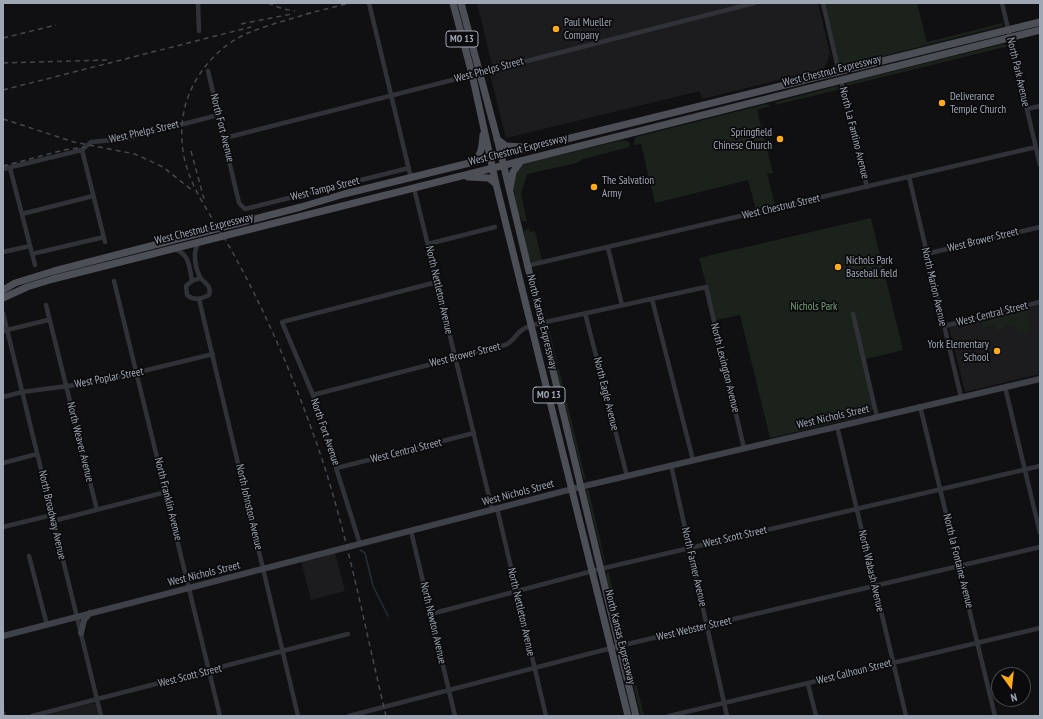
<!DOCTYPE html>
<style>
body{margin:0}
#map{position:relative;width:1043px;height:719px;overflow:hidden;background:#101012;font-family:"PT Sans Narrow",sans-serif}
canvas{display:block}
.frame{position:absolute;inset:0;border:4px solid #a0a7b4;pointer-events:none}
.north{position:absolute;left:991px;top:667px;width:40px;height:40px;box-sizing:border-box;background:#0b0b0d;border:1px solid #474950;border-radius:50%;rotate:165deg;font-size:11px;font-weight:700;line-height:16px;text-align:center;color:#a0a7b4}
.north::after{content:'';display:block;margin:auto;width:14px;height:18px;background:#ffab1b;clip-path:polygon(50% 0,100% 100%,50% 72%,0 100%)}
</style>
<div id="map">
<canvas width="1043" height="719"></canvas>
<div class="frame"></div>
<div class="north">N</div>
</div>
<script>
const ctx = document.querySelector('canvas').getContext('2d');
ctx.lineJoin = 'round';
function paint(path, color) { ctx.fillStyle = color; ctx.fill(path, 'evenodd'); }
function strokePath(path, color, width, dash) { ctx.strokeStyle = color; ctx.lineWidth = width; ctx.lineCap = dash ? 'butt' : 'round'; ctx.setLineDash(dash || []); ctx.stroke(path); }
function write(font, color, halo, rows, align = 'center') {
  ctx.font = font + ' "PT Sans Narrow",sans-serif'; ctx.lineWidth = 3.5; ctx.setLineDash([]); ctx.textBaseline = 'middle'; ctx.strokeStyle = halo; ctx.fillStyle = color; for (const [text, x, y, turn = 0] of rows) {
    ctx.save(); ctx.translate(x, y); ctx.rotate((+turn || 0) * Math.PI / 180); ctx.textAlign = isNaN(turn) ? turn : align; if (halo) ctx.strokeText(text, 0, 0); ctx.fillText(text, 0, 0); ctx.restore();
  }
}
paint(new Path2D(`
 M 477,3 L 818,3 L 830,54 L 824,69 L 702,99 L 700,91 L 506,138 L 488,66 L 492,65 Z
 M 1039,305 L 1040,374 L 965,392 L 949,327 Z
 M 335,553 L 345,591 L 311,600 L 301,561 Z
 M 93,703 L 96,705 L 99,716 L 43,716 Z`), '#1c1c1f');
paint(new Path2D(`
 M 825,3 L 917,3 L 927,42 L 1003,23 L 1002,26 L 844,66 L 839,62 Z
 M 1003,44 L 1009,46 L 846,86 L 847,83 Z
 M 837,86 L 841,89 L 775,105 L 776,102 Z
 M 767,104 L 771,106 L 757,110 L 773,173 L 767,174 L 775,205 L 756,209 L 748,180 L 655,203 L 641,144 L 634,145 L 634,140 L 636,137 Z
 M 623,140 L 629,142 L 630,147 L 583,159 L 577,163 L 527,174 L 521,193 L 527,222 L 522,221 C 516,211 509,174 520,166 C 524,164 529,163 532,162 Z
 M 871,218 L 903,350 L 866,359 L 876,409 L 872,410 L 871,414 L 770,438 L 740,315 L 716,320 L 699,258 Z
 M 529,228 L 530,232 L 535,231 L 542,261 L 532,262 L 529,258 L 524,234 L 524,231 Z
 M 1026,309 L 1031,331 L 1018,334 L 1016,325 L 1003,326 L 1004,330 L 996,331 L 994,325 L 983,328 L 981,320 Z
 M 548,324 L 586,481 L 583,477 L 546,328 Z
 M 588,488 L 606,565 L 604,562 L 586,492 Z
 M 608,570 L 625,642 L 621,638 L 606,576 Z
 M 627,647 L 644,716 L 641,716 L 625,651 Z`), '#1a221b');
strokePath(new Path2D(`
 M 360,550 L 365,553 L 373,586 L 388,616`), '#252f36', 1.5);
strokePath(new Path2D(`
 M 198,3 L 199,31
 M 369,3 L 411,178
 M 823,3 L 839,72
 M 1002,3 L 1040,165
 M 208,71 L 239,203 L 245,209 L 409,168
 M 841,80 L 867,187
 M 1027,109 L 1040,106
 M 225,138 L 754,3
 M 82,150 L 105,242
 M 10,168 L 35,265
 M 3,169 L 82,150 L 91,142 L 126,139 L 218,115
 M 909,177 L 961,397
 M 414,188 L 492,509
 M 22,214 L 93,196
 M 199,243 C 192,251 195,267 200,277 C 204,284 212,284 209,295 C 201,299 194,301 187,295 L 186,286 L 192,281 L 200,278
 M 428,244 L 495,227
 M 608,248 L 622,305
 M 174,249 C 190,254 189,266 192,281
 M 3,252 L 30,246
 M 32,254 L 104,237
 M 926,254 L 1040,227
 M 526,266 L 1036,147
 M 114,281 L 220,716
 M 199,299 L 298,716
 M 652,299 L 693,460
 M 46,305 L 97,510
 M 3,313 L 101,716
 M 585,313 L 627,476
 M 853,314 L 877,417
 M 944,326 L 1040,302
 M 3,331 L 48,320
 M 1005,387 L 1040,533
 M 313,395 L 505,345 C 517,340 514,331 532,325 L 706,287 L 744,448
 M 3,397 L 22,392 L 98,382 L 213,354
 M 920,406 L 995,716
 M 837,426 L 906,716
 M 3,463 L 37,454
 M 671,465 L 727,716
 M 337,468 L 474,433
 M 497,508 L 546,716
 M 53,521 L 166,492
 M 3,527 L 52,515
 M 411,531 L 455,716
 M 360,544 L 313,395 L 282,322 L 437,282
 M 29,556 L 47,625
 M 431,614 L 600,569 L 1040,466
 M 808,684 L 816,716
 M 3,713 L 4,716
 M 32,716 L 348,634
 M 349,716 L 619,646 L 1040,547
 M 669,716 L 1040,628`), '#313237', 4.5);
strokePath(new Path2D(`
 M 81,633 L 84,620 L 90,613
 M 3,636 L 580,487 L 1040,379`), '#3e4147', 6);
strokePath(new Path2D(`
 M 453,3 L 472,74 L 496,184 L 628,716
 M 461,3 L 497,138 L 636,716
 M 497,139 L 506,146 L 522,147
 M 473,161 C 482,156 482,145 483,135
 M 468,177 L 489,178 L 496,184
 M 510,189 L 513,172 L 521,161
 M 3,290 L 15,283 L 54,271 L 301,207 L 344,194 L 1040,22
 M 3,298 L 27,287 L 53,279 L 1040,30`), '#4c4f56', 7);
strokePath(new Path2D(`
 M 268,3 L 283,9 L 295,11
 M 311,13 C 290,19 268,25 248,33 C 215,47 188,81 183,117 C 175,175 208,207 234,255 C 271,322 300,393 324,465 C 350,547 366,633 386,716
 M 306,14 L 350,3
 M 241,24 L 292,14
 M 3,38 L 56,25
 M 3,63 L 107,60
 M 3,90 L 251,27
 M 3,119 L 74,142 L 135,154 L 163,167 L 193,191
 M 191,151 L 204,199
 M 3,166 L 64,150 L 85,147`), '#45484e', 1.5, [5, 4]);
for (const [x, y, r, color] of [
 [556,29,4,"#ffab1b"],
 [942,103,4,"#ffab1b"],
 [780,139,4,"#ffab1b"],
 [594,187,4,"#ffab1b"],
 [838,267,4,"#ffab1b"],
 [997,351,4,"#ffab1b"]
]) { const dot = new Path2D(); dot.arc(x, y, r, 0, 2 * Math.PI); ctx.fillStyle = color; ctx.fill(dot); strokePath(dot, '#0b0b0d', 1.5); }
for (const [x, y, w] of [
 [462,39,32],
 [549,395,32]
]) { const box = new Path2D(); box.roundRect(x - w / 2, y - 8, w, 16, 3); ctx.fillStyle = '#0b0b0d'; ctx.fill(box); strokePath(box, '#a0a7b4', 1); }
write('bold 10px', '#a0a7b4', null, [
 ["MO 13",462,39],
 ["MO 13",549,395]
]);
write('11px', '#a0a7b4', '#0b0b0d', [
 ["Paul Mueller",564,23],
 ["Company",564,36],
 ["Deliverance",950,97],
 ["Temple Church",950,110],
 ["Springfield",772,133,"right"],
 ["Chinese Church",772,146,"right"],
 ["The Salvation",602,181],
 ["Army",602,194],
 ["Nichols Park",846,261],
 ["Baseball field",846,274],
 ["York Elementary",989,345,"right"],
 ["School",989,358,"right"]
], 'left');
write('11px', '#a0a7b4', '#0b0b0d', [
 ["West Phelps Street",489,70,-15],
 ["West Chestnut Expressway",832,71,-14],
 ["North Park Avenue",1018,72,77],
 ["North Fort Avenue",222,128,76],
 ["West Phelps Street",144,132,-13],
 ["North La Fantino Avenue",854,133,76],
 ["West Chestnut Expressway",518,150,-14],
 ["West Tampa Street",325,189,-14],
 ["West Chestnut Street",781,207,-13],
 ["West Chestnut Expressway",204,229,-14],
 ["West Brower Street",983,240,-14],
 ["North Marion Avenue",934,287,77],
 ["North Nettleton Avenue",439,290,77],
 ["West Central Street",992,314,-14],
 ["North Kansas Expressway",542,322,76],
 ["West Brower Street",465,355,-14],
 ["North Lexington Avenue",725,368,76],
 ["West Poplar Street",109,378,-11],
 ["North Eagle Avenue",606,394,76],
 ["West Nichols Street",833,417,-13],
 ["North Fort Avenue",325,432,71],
 ["North Weaver Avenue",80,442,76],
 ["West Central Street",406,451,-14],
 ["West Nichols Street",518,493,-15],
 ["North Franklin Avenue",168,499,76],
 ["North Johnston Avenue",249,507,77],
 ["North Broadway Avenue",52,515,77],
 ["West Scott Street",735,537,-13],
 ["North la Fontaine Avenue",958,561,76],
 ["North Farmer Avenue",694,567,77],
 ["North Wabash Avenue",871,571,77],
 ["West Nichols Street",204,574,-14],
 ["North Nettleton Avenue",521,612,77],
 ["North Newton Avenue",433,623,77],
 ["West Webster Street",694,629,-13],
 ["North Kansas Expressway",620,637,76],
 ["West Calhoun Street",854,672,-14],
 ["West Scott Street",190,676,-14]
]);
write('11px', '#74a175', '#0b0b0d', [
 ["Nichols Park",814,307]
]);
</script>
